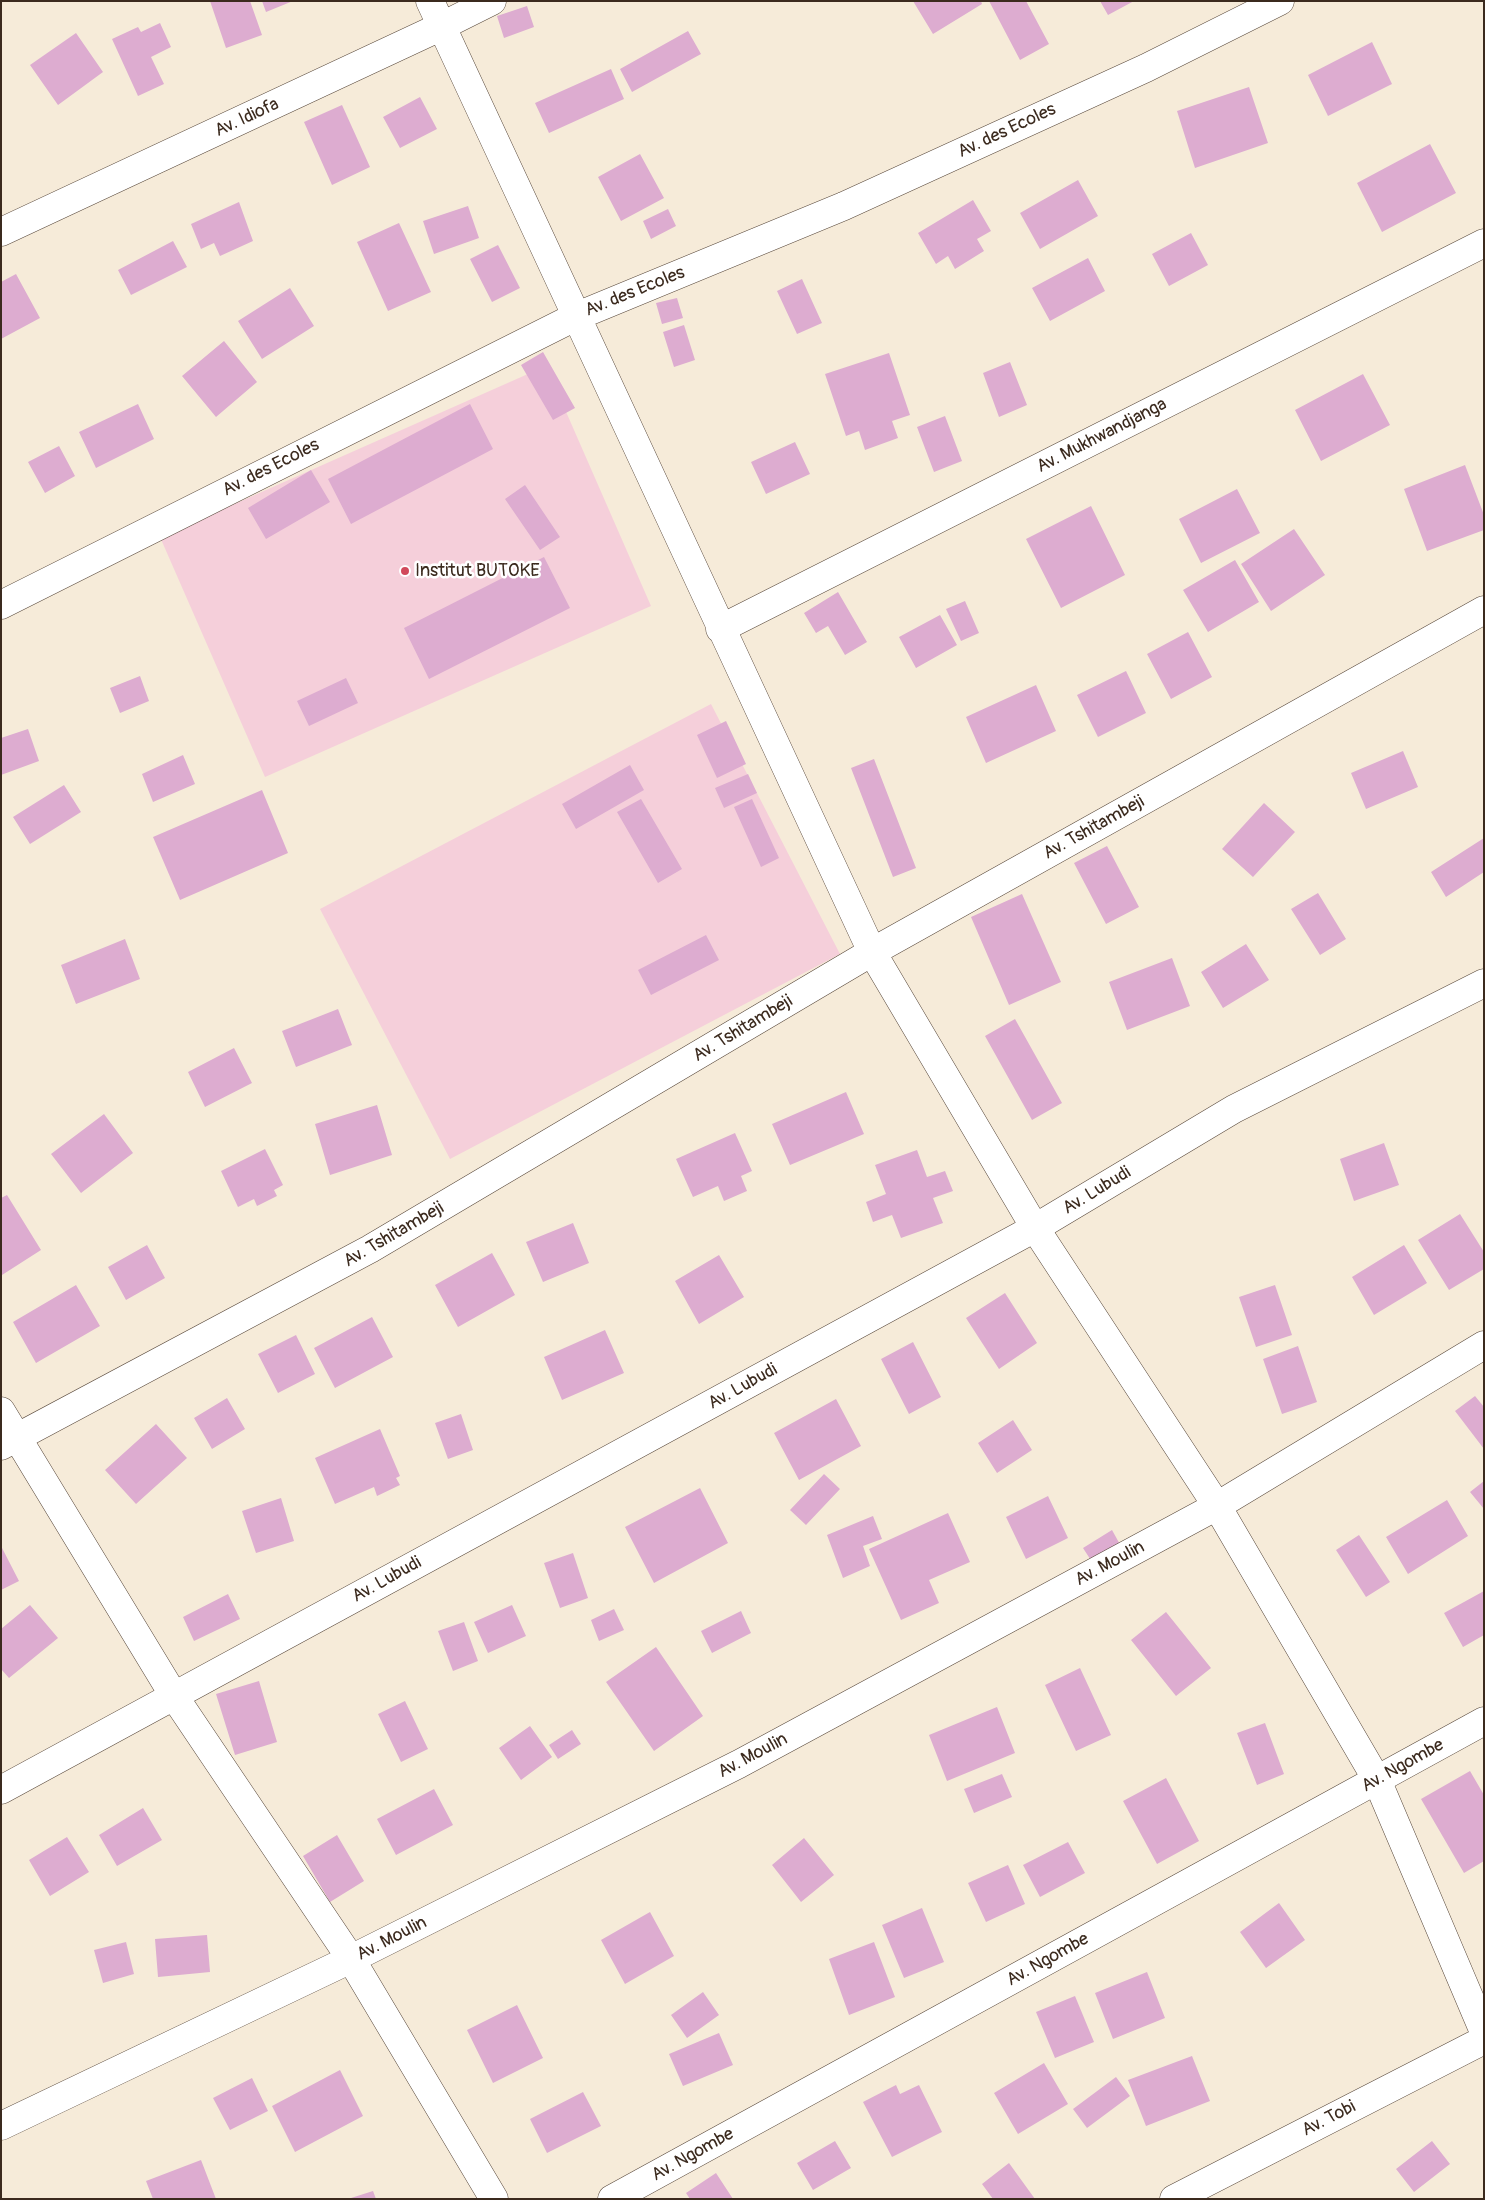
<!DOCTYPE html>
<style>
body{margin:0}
#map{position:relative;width:1485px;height:2200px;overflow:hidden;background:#f6ebd9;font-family:Pangolin,sans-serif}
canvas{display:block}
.frame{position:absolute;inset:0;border:2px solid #3b2a1e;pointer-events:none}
</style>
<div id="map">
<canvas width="1485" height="2200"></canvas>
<div class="frame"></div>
</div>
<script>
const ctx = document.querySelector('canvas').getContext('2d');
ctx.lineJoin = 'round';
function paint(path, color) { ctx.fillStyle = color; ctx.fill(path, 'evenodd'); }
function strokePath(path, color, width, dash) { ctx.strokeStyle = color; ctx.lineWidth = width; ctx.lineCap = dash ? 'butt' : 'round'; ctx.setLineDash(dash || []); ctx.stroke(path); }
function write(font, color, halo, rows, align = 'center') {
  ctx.font = font + ' Pangolin,sans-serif'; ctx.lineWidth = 5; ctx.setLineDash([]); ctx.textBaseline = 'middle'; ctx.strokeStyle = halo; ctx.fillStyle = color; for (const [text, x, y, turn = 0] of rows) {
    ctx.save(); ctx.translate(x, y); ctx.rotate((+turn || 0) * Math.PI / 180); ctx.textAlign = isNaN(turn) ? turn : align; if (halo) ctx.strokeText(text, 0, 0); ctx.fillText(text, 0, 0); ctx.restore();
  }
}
paint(new Path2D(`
 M 546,366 L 651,606 L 265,777 L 160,537 Z
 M 711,704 L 840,954 L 450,1159 L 320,909 Z`), '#f5cfda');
paint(new Path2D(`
 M 210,1 L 250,1 L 262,35 L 226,48 Z
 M 262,1 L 293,1 L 266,12 Z
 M 913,1 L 981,1 L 982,4 L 933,34 Z
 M 989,1 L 1026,1 L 1049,44 L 1020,60 Z
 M 1100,1 L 1134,1 L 1108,15 Z
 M 527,6 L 534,27 L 504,38 L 497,16 Z
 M 160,23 L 171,47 L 151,57 L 164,84 L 138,96 L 112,39 L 138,27 L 141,32 Z
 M 688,31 L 701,54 L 632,92 L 620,69 Z
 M 76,33 L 103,72 L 58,105 L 30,65 Z
 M 1372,42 L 1392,84 L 1328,116 L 1308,75 Z
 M 611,69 L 624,99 L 549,133 L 535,103 Z
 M 1249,87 L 1268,143 L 1195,168 L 1177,111 Z
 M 420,97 L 437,129 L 400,148 L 383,117 Z
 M 342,105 L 370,167 L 332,185 L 304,122 Z
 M 1430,144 L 1456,193 L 1382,232 L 1357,183 Z
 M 640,154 L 664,198 L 621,221 L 598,177 Z
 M 1078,180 L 1098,216 L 1040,249 L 1020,213 Z
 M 973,200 L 991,231 L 977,239 L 984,251 L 955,269 L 948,256 L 936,264 L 918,233 Z
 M 239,202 L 253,241 L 220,256 L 214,243 L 201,249 L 191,224 Z
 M 468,206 L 479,238 L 434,254 L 423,221 Z
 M 668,209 L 676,226 L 651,239 L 643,221 Z
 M 399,223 L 431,292 L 388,311 L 357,242 Z
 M 1191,233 L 1208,265 L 1169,286 L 1152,254 Z
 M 173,241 L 187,267 L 131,295 L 118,270 Z
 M 498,245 L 520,288 L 492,302 L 470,259 Z
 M 1088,258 L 1105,291 L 1050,321 L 1032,288 Z
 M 16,274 L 40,318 L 1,339 L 1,282 Z
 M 802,279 L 822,323 L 797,334 L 777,291 Z
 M 290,288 L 314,326 L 262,359 L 238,321 Z
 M 677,298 L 683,318 L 662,324 L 656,303 Z
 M 684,325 L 695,360 L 674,367 L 663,332 Z
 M 224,341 L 257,382 L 216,417 L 182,376 Z
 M 543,352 L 575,408 L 553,420 L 521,365 Z
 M 889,353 L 910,415 L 892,421 L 898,438 L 865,450 L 859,431 L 846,436 L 825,374 Z
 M 1010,362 L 1027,405 L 999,417 L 983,373 Z
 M 1363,374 L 1390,425 L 1321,461 L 1295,410 Z
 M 138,404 L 154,439 L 96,468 L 79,432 Z
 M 470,404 L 493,449 L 351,524 L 328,479 Z
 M 945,416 L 962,461 L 934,472 L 917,427 Z
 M 795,442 L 810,474 L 766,494 L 751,462 Z
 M 59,446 L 75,476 L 45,493 L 28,462 Z
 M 1465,465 L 1484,515 L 1484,530 L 1427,551 L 1404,489 Z
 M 311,470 L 330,502 L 266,539 L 248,508 Z
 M 525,485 L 560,537 L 540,550 L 505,499 Z
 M 1237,489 L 1260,533 L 1201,563 L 1179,519 Z
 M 1091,506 L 1125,575 L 1061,608 L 1026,539 Z
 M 1294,529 L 1325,575 L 1271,611 L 1241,564 Z
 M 544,557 L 570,608 L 429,679 L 404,628 Z
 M 1235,560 L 1259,602 L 1208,632 L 1183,590 Z
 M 838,592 L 867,642 L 845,655 L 828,626 L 816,633 L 804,613 Z
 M 965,601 L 979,633 L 961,641 L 946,609 Z
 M 940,615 L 957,645 L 916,668 L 899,637 Z
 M 1188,632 L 1212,677 L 1171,699 L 1147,654 Z
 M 1126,671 L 1146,713 L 1098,737 L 1077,695 Z
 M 140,676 L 149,701 L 120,713 L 110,688 Z
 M 346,678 L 358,703 L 309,726 L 297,701 Z
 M 1036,685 L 1056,731 L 986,763 L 966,717 Z
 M 726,721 L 746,764 L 717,778 L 697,735 Z
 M 28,729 L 39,761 L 1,775 L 1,738 Z
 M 1403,751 L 1418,787 L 1366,809 L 1351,773 Z
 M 183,755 L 195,784 L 153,802 L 142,774 Z
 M 874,759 L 916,868 L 893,877 L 851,768 Z
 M 630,765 L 644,790 L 576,829 L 562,804 Z
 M 748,774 L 757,793 L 724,808 L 715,788 Z
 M 64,785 L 81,812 L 30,844 L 13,817 Z
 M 262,790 L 288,853 L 180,900 L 153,837 Z
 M 641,799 L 682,869 L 658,883 L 617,812 Z
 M 752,799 L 779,858 L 761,867 L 734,807 Z
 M 1264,803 L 1295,832 L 1253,877 L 1222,849 Z
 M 1484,838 L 1484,872 L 1446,897 L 1431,872 Z
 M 1107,846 L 1139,907 L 1106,924 L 1074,863 Z
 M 1318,893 L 1346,939 L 1320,955 L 1291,909 Z
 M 1022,894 L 1061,982 L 1009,1005 L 971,917 Z
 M 706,935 L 719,960 L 651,995 L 638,970 Z
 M 125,939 L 140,979 L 76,1004 L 61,965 Z
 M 1246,944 L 1269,980 L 1223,1008 L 1201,972 Z
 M 1172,958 L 1190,1006 L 1127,1030 L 1109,982 Z
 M 338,1009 L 352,1045 L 296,1067 L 282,1031 Z
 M 1015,1019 L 1062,1103 L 1032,1120 L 985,1036 Z
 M 234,1048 L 252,1083 L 205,1107 L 188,1072 Z
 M 846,1092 L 864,1134 L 790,1165 L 772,1124 Z
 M 377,1105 L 392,1155 L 330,1175 L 315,1124 Z
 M 104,1114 L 133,1153 L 81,1193 L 51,1154 Z
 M 735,1133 L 752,1171 L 741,1176 L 747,1191 L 724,1201 L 718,1186 L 693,1197 L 676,1159 Z
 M 1384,1143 L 1399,1185 L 1354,1201 L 1340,1159 Z
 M 265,1149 L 283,1185 L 274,1190 L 277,1196 L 257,1206 L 254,1199 L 238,1207 L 221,1171 Z
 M 917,1150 L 927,1177 L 945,1171 L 953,1191 L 933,1198 L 943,1223 L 901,1238 L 892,1215 L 873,1222 L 866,1202 L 886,1194 L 875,1165 Z
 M 7,1195 L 41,1250 L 2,1275 L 1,1198 Z
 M 1460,1214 L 1484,1252 L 1484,1269 L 1449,1290 L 1418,1240 Z
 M 573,1223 L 589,1263 L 543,1282 L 526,1242 Z
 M 147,1245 L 165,1278 L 126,1300 L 108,1267 Z
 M 1404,1245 L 1427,1283 L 1374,1315 L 1352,1277 Z
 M 492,1253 L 515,1295 L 458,1327 L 435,1285 Z
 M 719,1255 L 744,1297 L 699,1324 L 675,1281 Z
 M 76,1285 L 100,1326 L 36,1363 L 13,1322 Z
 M 1275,1285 L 1292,1335 L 1256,1347 L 1239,1297 Z
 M 1005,1293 L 1037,1343 L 999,1369 L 966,1318 Z
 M 372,1317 L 393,1357 L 335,1388 L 314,1348 Z
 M 605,1330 L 624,1373 L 562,1400 L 544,1357 Z
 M 296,1335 L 315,1374 L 278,1393 L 258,1354 Z
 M 913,1342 L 941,1397 L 909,1414 L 881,1359 Z
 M 1298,1346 L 1317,1402 L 1282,1414 L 1263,1359 Z
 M 1475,1396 L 1484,1407 L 1484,1449 L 1455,1411 Z
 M 227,1398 L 245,1429 L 212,1449 L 194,1418 Z
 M 836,1399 L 861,1446 L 799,1480 L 774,1433 Z
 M 461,1414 L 473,1450 L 448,1459 L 435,1423 Z
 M 1013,1420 L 1032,1450 L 997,1473 L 978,1443 Z
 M 156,1424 L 187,1458 L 136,1504 L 105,1470 Z
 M 380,1429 L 400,1476 L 396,1478 L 400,1485 L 377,1496 L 374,1487 L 335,1504 L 315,1458 Z
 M 824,1474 L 840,1489 L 806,1525 L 790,1510 Z
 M 1484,1481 L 1484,1509 L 1470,1492 Z
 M 700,1488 L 728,1543 L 654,1583 L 625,1527 Z
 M 1048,1496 L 1068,1538 L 1026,1559 L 1006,1517 Z
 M 281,1498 L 294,1541 L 256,1553 L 242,1511 Z
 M 1447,1500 L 1468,1536 L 1408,1574 L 1386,1537 Z
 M 948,1513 L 970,1562 L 929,1580 L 939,1603 L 901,1620 L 869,1549 Z
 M 873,1516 L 882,1539 L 863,1546 L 870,1566 L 843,1578 L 827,1535 Z
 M 1112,1530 L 1122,1548 L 1094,1565 L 1083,1548 Z
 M 1359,1535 L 1390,1582 L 1366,1597 L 1336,1550 Z
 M 1,1546 L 19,1581 L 1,1590 Z
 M 573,1553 L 588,1598 L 560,1608 L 544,1563 Z
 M 1484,1591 L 1484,1635 L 1463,1647 L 1444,1613 Z
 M 228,1594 L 240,1619 L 194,1641 L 183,1617 Z
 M 30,1605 L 58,1638 L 9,1678 L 1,1669 L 1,1629 Z
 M 512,1605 L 526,1636 L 488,1653 L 474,1622 Z
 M 614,1609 L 624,1630 L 599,1641 L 591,1620 Z
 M 741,1611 L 751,1633 L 712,1653 L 701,1631 Z
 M 1166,1612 L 1211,1668 L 1176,1696 L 1131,1640 Z
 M 464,1622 L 478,1661 L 453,1671 L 438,1631 Z
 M 656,1647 L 703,1716 L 654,1751 L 606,1682 Z
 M 1080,1668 L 1111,1735 L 1076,1751 L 1045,1685 Z
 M 259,1681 L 277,1742 L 235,1755 L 216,1694 Z
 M 405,1701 L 428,1749 L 401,1762 L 378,1714 Z
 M 997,1707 L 1015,1753 L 947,1781 L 929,1735 Z
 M 1265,1723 L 1284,1774 L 1257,1785 L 1237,1733 Z
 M 530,1726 L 552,1757 L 521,1780 L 499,1748 Z
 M 572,1730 L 581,1744 L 558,1759 L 549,1745 Z
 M 1470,1771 L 1484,1795 L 1484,1861 L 1464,1873 L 1421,1799 Z
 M 1002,1774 L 1012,1797 L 974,1813 L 964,1789 Z
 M 1166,1778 L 1199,1841 L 1157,1864 L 1123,1801 Z
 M 434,1789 L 453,1825 L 396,1855 L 377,1819 Z
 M 143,1808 L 162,1840 L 117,1866 L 99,1835 Z
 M 337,1835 L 364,1881 L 330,1902 L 303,1856 Z
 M 67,1837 L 89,1872 L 50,1896 L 29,1860 Z
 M 804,1838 L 834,1875 L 801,1902 L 772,1865 Z
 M 1068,1842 L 1085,1873 L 1040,1897 L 1023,1865 Z
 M 1008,1865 L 1025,1904 L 986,1922 L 968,1883 Z
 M 1279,1903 L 1305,1940 L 1266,1968 L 1240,1932 Z
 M 922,1908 L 944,1962 L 904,1978 L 882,1925 Z
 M 650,1912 L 674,1956 L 625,1984 L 601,1940 Z
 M 207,1935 L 210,1972 L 158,1977 L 155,1939 Z
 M 126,1942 L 134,1974 L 103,1983 L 94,1950 Z
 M 874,1942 L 895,1997 L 849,2015 L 829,1959 Z
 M 1147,1972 L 1165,2018 L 1113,2039 L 1095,1993 Z
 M 703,1992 L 719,2015 L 687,2038 L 671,2015 Z
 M 1075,1996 L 1094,2042 L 1055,2058 L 1036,2012 Z
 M 517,2005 L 543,2058 L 493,2083 L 467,2030 Z
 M 719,2033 L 733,2065 L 683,2086 L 669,2054 Z
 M 1192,2056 L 1210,2101 L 1146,2126 L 1128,2080 Z
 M 1044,2063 L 1068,2104 L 1018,2134 L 994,2093 Z
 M 340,2070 L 363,2116 L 295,2152 L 272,2106 Z
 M 1116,2077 L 1130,2096 L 1087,2128 L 1073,2109 Z
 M 252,2078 L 268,2111 L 230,2130 L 213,2098 Z
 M 896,2085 L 900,2094 L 919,2085 L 942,2132 L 892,2157 L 863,2102 Z
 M 583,2092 L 601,2126 L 547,2153 L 530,2119 Z
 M 835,2141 L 851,2168 L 813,2190 L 797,2163 Z
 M 1432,2141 L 1450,2164 L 1414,2192 L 1396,2169 Z
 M 201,2160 L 216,2199 L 153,2199 L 146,2181 Z
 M 1009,2163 L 1035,2199 L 993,2199 L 982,2184 Z
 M 716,2173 L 733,2199 L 690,2199 L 686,2193 Z
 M 373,2191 L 376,2199 L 351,2199 L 351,2198 Z`), '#ddacd0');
const minor = new Path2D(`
 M 430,1 L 872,952 L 1035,1228 L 1217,1506 L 1377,1780 L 1484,2032
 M 1,232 L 440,27 L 492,1
 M 1,605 L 575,317 L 844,206 L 1146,68 L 1280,1
 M 720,629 L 1484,243
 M 1,1411 L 174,1696 L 351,1959 L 494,2199
 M 1,1446 L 370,1249 L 872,952 L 1484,610
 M 1,1790 L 1035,1228 L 1234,1109 L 1484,983
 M 1,2126 L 351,1959 L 739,1764 L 1217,1506 L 1484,1345
 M 612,2199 L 1484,1721
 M 1174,2199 L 1484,2040`);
strokePath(minor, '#57473a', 29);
strokePath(minor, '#fff', 28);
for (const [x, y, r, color] of [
 [405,571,5,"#d1495b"]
]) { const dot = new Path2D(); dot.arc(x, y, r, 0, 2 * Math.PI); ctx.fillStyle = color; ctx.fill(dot); strokePath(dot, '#fff', 2); }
write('18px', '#3b2a1e', '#fff', [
 ["Av. Idiofa",247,118,-25],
 ["Av. des Ecoles",1007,131,-25],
 ["Av. des Ecoles",635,292,-22],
 ["Av. Mukhwandjanga",1102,436,-27],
 ["Av. des Ecoles",271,468,-27],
 ["Av. Tshitambeji",1094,828,-29],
 ["Av. Tshitambeji",743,1029,-31],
 ["Av. Lubudi",1097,1191,-31],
 ["Av. Tshitambeji",394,1235,-30],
 ["Av. Lubudi",743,1387,-29],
 ["Av. Moulin",1110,1564,-28],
 ["Av. Lubudi",387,1580,-29],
 ["Av. Moulin",753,1756,-28],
 ["Av. Ngombe",1403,1766,-29],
 ["Av. Moulin",392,1939,-27],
 ["Av. Ngombe",1048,1960,-29],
 ["Av. Tobi",1329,2119,-27],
 ["Av. Ngombe",693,2155,-29]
]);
write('18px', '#3b2a1e', '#fff', [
 ["Institut BUTOKE",415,571]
], 'left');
</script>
